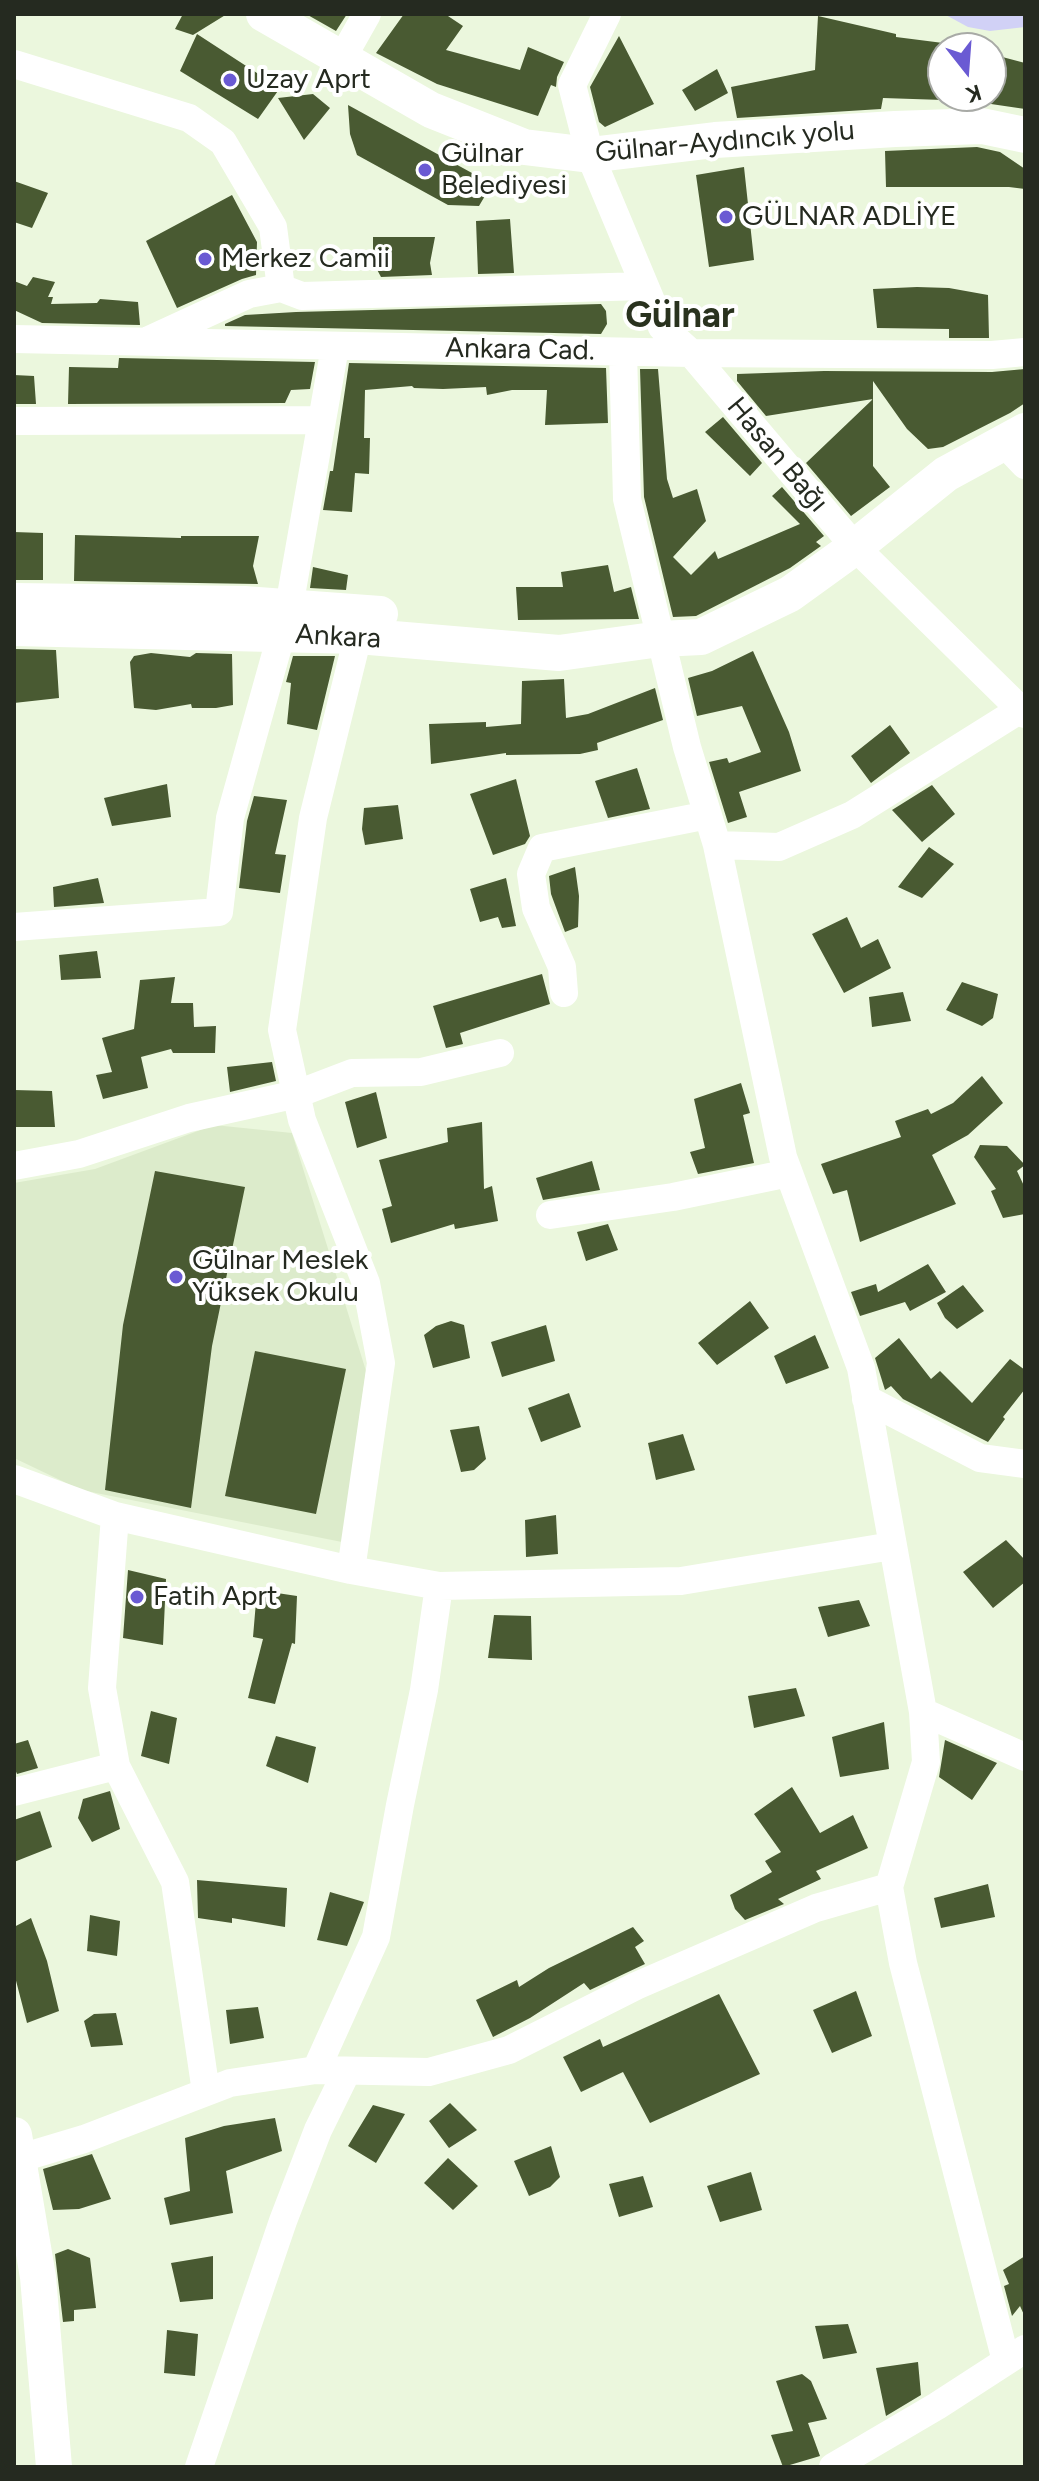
<!DOCTYPE html>
<meta charset="utf-8">
<style>
body{margin:0}
#map{position:relative;width:1039px;height:2481px;overflow:hidden;background:#ebf7dd;font-family:Figtree,sans-serif}
canvas{display:block}
.frame{position:absolute;inset:0;border:16px solid #252a20;pointer-events:none}
.north{position:absolute;left:927px;top:32px;width:80px;height:80px;box-sizing:border-box;background:#fff;border:2px solid #a8aaa6;border-radius:50%;rotate:163deg;font-size:22px;font-weight:700;line-height:32px;text-align:center;color:#252a20}
.north::after{content:'';display:block;margin:auto;width:28px;height:36px;background:#6a5ad3;clip-path:polygon(50% 0,100% 100%,50% 72%,0 100%)}
</style>
<div id="map">
<canvas width="1039" height="2481"></canvas>
<div class="frame"></div>
<div class="north">K</div>
</div>
<script>
const ctx = document.querySelector('canvas').getContext('2d');
ctx.lineJoin = 'round';
function paint(path, color) { ctx.fillStyle = color; ctx.fill(path, 'evenodd'); }
function strokePath(path, color, width, dash) { ctx.strokeStyle = color; ctx.lineWidth = width; ctx.lineCap = dash ? 'butt' : 'round'; ctx.setLineDash(dash || []); ctx.stroke(path); }
function write(font, color, halo, rows, align = 'center') {
  ctx.font = font + ' Figtree,sans-serif'; ctx.lineWidth = 8; ctx.setLineDash([]); ctx.textBaseline = 'middle'; ctx.strokeStyle = halo; ctx.fillStyle = color; for (const [text, x, y, turn = 0] of rows) {
    ctx.save(); ctx.translate(x, y); ctx.rotate((+turn || 0) * Math.PI / 180); ctx.textAlign = isNaN(turn) ? turn : align; if (halo) ctx.strokeText(text, 0, 0); ctx.fillText(text, 0, 0); ctx.restore();
  }
}
paint(new Path2D(`
 M 214,1125 L 292,1133 L 366,1371 L 342,1542 L 81,1490 L 14,1458 L 14,1183 L 95,1169 Z`), '#dcebcb');
paint(new Path2D(`
 M 944,14 L 1025,14 L 1025,27 L 990,31 L 968,27 Z`), '#d1d1f6');
paint(new Path2D(`
 M 183,14 L 227,14 L 193,35 L 175,29 Z
 M 306,14 L 347,14 L 336,31 Z
 M 404,14 L 445,14 L 463,26 L 446,50 L 520,70 L 528,47 L 564,62 L 557,77 L 556,87 L 551,85 L 538,116 L 437,84 L 376,53 Z
 M 818,16 L 896,34 L 896,37 L 943,43 L 943,100 L 883,98 L 881,109 L 737,118 L 731,87 L 815,70 Z
 M 197,34 L 280,88 L 258,119 L 180,71 Z
 M 619,36 L 654,104 L 605,127 L 599,122 L 590,87 Z
 M 991,54 L 1025,63 L 1025,109 L 991,104 Z
 M 717,69 L 728,93 L 695,111 L 682,90 Z
 M 313,94 L 330,108 L 304,140 L 278,98 Z
 M 348,105 L 492,184 L 479,206 L 448,205 L 357,155 L 350,134 Z
 M 977,147 L 1000,152 L 1025,169 L 1025,189 L 1009,187 L 886,187 L 885,151 Z
 M 744,167 L 754,260 L 709,267 L 696,175 Z
 M 14,181 L 48,193 L 32,228 L 14,222 Z
 M 232,195 L 257,242 L 256,275 L 242,279 L 177,308 L 146,241 Z
 M 510,219 L 514,273 L 478,274 L 476,221 Z
 M 373,237 L 435,237 L 430,263 L 432,275 L 381,277 L 373,262 Z
 M 33,277 L 55,282 L 48,297 L 53,297 L 51,304 L 97,303 L 100,299 L 138,302 L 140,325 L 42,323 L 14,310 L 14,281 L 27,286 Z
 M 917,287 L 949,288 L 988,295 L 989,338 L 949,338 L 949,329 L 877,328 L 873,289 Z
 M 601,304 L 606,311 L 607,324 L 601,334 L 225,326 L 225,324 L 245,315 L 296,312 Z
 M 119,358 L 315,362 L 310,389 L 291,390 L 285,403 L 68,404 L 69,367 L 118,368 Z
 M 349,363 L 606,368 L 608,423 L 545,425 L 547,390 L 512,390 L 487,395 L 486,387 L 443,389 L 414,388 L 412,386 L 365,390 L 364,438 L 370,438 L 369,474 L 355,473 L 352,512 L 323,510 L 330,471 L 333,471 Z
 M 640,369 L 658,369 L 667,479 L 673,498 L 697,489 L 706,521 L 673,557 L 691,575 L 715,551 L 718,559 L 800,524 L 772,496 L 782,487 L 824,536 L 816,542 L 821,546 L 790,568 L 696,616 L 673,617 L 644,497 Z
 M 1025,369 L 1025,403 L 1010,413 L 943,447 L 928,449 L 907,429 L 873,381 L 873,466 L 890,487 L 851,516 L 806,463 L 873,399 L 766,416 L 737,381 L 737,374 L 824,371 L 992,372 Z
 M 14,375 L 34,376 L 36,404 L 14,404 Z
 M 723,417 L 762,463 L 750,476 L 705,432 Z
 M 14,532 L 43,533 L 43,580 L 14,580 Z
 M 75,535 L 181,538 L 181,536 L 259,536 L 253,566 L 258,584 L 74,581 Z
 M 608,565 L 614,592 L 631,587 L 639,619 L 518,620 L 516,587 L 563,587 L 561,572 Z
 M 313,567 L 348,575 L 346,590 L 310,588 Z
 M 14,649 L 56,650 L 59,698 L 14,703 Z
 M 753,651 L 789,732 L 801,771 L 739,792 L 747,817 L 728,823 L 709,762 L 727,758 L 729,763 L 761,752 L 742,706 L 697,716 L 688,678 L 712,671 Z
 M 151,653 L 190,657 L 196,653 L 232,654 L 233,705 L 216,708 L 192,708 L 191,704 L 156,710 L 134,708 L 130,662 L 134,656 Z
 M 293,656 L 335,656 L 317,730 L 287,724 L 291,683 L 286,682 Z
 M 564,679 L 566,718 L 588,714 L 655,688 L 663,720 L 597,743 L 598,750 L 580,754 L 506,755 L 506,753 L 431,764 L 429,724 L 486,722 L 486,727 L 521,724 L 522,681 Z
 M 890,725 L 910,753 L 871,783 L 851,756 Z
 M 637,768 L 650,809 L 608,818 L 595,781 Z
 M 516,779 L 530,836 L 525,844 L 493,855 L 470,794 Z
 M 167,784 L 171,817 L 112,826 L 104,798 Z
 M 932,785 L 955,814 L 922,842 L 892,810 Z
 M 254,796 L 287,800 L 275,854 L 286,855 L 280,893 L 239,888 L 247,821 Z
 M 398,805 L 403,839 L 365,845 L 362,829 L 364,808 Z
 M 929,847 L 954,864 L 922,898 L 898,887 Z
 M 575,867 L 579,896 L 578,927 L 565,932 L 551,894 L 549,876 Z
 M 98,878 L 104,903 L 54,907 L 53,887 Z
 M 506,878 L 516,926 L 502,928 L 498,917 L 480,922 L 470,889 Z
 M 847,917 L 861,948 L 878,939 L 891,968 L 844,993 L 812,934 Z
 M 97,951 L 101,978 L 61,980 L 59,955 Z
 M 542,974 L 550,1004 L 460,1033 L 463,1044 L 446,1048 L 433,1006 Z
 M 175,977 L 171,1003 L 193,1003 L 194,1027 L 216,1026 L 215,1053 L 173,1053 L 171,1049 L 141,1057 L 148,1088 L 103,1099 L 96,1075 L 112,1072 L 102,1038 L 134,1029 L 140,980 Z
 M 962,982 L 998,994 L 993,1018 L 982,1026 L 946,1010 Z
 M 903,992 L 911,1021 L 872,1027 L 869,997 Z
 M 272,1062 L 276,1081 L 230,1092 L 227,1067 Z
 M 982,1076 L 1003,1103 L 968,1135 L 932,1155 L 956,1204 L 860,1242 L 847,1190 L 833,1194 L 821,1164 L 901,1137 L 895,1121 L 928,1109 L 931,1114 L 953,1103 Z
 M 741,1083 L 750,1113 L 743,1115 L 754,1163 L 698,1174 L 690,1152 L 705,1148 L 694,1099 Z
 M 14,1090 L 52,1091 L 55,1127 L 14,1127 Z
 M 376,1092 L 387,1138 L 357,1148 L 345,1102 Z
 M 482,1122 L 484,1189 L 492,1186 L 498,1221 L 455,1229 L 454,1224 L 391,1243 L 382,1209 L 392,1206 L 379,1160 L 448,1142 L 447,1128 Z
 M 980,1145 L 1007,1146 L 1025,1165 L 1017,1171 L 1025,1188 L 1025,1214 L 1003,1218 L 991,1191 L 996,1189 L 974,1157 Z
 M 592,1161 L 600,1190 L 543,1200 L 536,1178 Z
 M 155,1171 L 245,1187 L 212,1346 L 191,1508 L 105,1490 L 123,1325 Z
 M 608,1224 L 618,1250 L 586,1261 L 577,1232 Z
 M 928,1264 L 946,1292 L 910,1311 L 905,1302 L 860,1316 L 851,1292 L 876,1284 L 878,1292 Z
 M 963,1285 L 984,1311 L 957,1329 L 945,1318 L 937,1303 Z
 M 750,1301 L 769,1328 L 717,1365 L 698,1343 Z
 M 451,1321 L 464,1325 L 470,1358 L 433,1368 L 424,1335 L 436,1326 Z
 M 546,1325 L 555,1361 L 502,1377 L 491,1342 Z
 M 815,1335 L 829,1368 L 786,1384 L 774,1356 Z
 M 899,1338 L 931,1379 L 940,1371 L 972,1403 L 1010,1359 L 1025,1370 L 1025,1389 L 1003,1417 L 1005,1419 L 988,1442 L 903,1399 L 891,1386 L 885,1390 L 875,1358 Z
 M 255,1351 L 346,1369 L 316,1514 L 225,1496 Z
 M 569,1393 L 581,1427 L 541,1442 L 528,1408 Z
 M 479,1426 L 486,1459 L 474,1470 L 461,1472 L 450,1430 Z
 M 683,1434 L 695,1470 L 656,1480 L 648,1443 Z
 M 556,1515 L 558,1554 L 526,1557 L 525,1520 Z
 M 1006,1540 L 1025,1560 L 1025,1582 L 993,1608 L 963,1572 Z
 M 128,1570 L 166,1579 L 163,1645 L 123,1638 Z
 M 257,1590 L 297,1596 L 295,1644 L 292,1643 L 275,1704 L 248,1698 L 263,1639 L 253,1637 Z
 M 859,1600 L 870,1626 L 828,1637 L 818,1607 Z
 M 494,1615 L 531,1616 L 532,1660 L 488,1658 Z
 M 796,1688 L 805,1716 L 754,1728 L 748,1696 Z
 M 151,1711 L 177,1718 L 169,1764 L 141,1756 Z
 M 884,1722 L 889,1769 L 840,1777 L 832,1737 Z
 M 276,1736 L 316,1747 L 308,1783 L 266,1766 Z
 M 28,1740 L 38,1768 L 17,1774 L 14,1767 L 14,1744 Z
 M 945,1740 L 997,1763 L 972,1800 L 939,1777 Z
 M 792,1787 L 820,1833 L 853,1815 L 868,1848 L 816,1871 L 821,1879 L 778,1899 L 784,1904 L 745,1920 L 735,1909 L 730,1895 L 772,1872 L 765,1861 L 781,1852 L 754,1814 Z
 M 110,1791 L 120,1829 L 92,1842 L 78,1818 L 83,1799 Z
 M 40,1811 L 52,1847 L 14,1862 L 14,1820 Z
 M 197,1880 L 287,1888 L 285,1927 L 232,1918 L 232,1923 L 198,1918 Z
 M 988,1884 L 995,1917 L 941,1928 L 934,1898 Z
 M 330,1892 L 364,1902 L 347,1946 L 317,1940 Z
 M 90,1915 L 120,1921 L 117,1956 L 87,1951 Z
 M 31,1918 L 47,1961 L 59,2011 L 27,2023 L 14,1973 L 14,1927 Z
 M 633,1927 L 644,1941 L 635,1947 L 645,1964 L 590,1990 L 584,1983 L 530,2018 L 493,2037 L 476,2000 L 517,1980 L 519,1987 L 549,1968 Z
 M 856,1991 L 872,2036 L 832,2053 L 813,2010 Z
 M 719,1994 L 760,2074 L 650,2123 L 623,2072 L 581,2092 L 563,2057 L 600,2039 L 603,2047 Z
 M 258,2007 L 264,2038 L 230,2044 L 226,2010 Z
 M 116,2013 L 123,2045 L 91,2047 L 84,2021 L 94,2014 Z
 M 450,2103 L 477,2130 L 449,2148 L 429,2121 Z
 M 373,2105 L 405,2114 L 376,2163 L 348,2146 Z
 M 275,2118 L 282,2151 L 226,2171 L 233,2213 L 170,2225 L 164,2198 L 190,2191 L 185,2138 L 224,2126 Z
 M 551,2146 L 560,2177 L 550,2187 L 529,2196 L 514,2161 Z
 M 92,2154 L 111,2199 L 79,2209 L 53,2210 L 43,2169 Z
 M 448,2158 L 478,2186 L 453,2210 L 424,2183 Z
 M 751,2172 L 762,2210 L 720,2222 L 707,2186 Z
 M 643,2176 L 653,2207 L 619,2217 L 609,2184 Z
 M 68,2249 L 90,2258 L 96,2308 L 74,2310 L 74,2321 L 63,2322 L 55,2254 Z
 M 213,2256 L 213,2299 L 180,2302 L 171,2263 Z
 M 1025,2256 L 1025,2317 L 1020,2306 L 1012,2316 L 1004,2286 L 1009,2284 L 1003,2270 Z
 M 848,2324 L 857,2353 L 823,2359 L 815,2326 Z
 M 167,2330 L 198,2334 L 195,2376 L 164,2373 Z
 M 918,2362 L 921,2395 L 886,2416 L 876,2368 Z
 M 802,2374 L 811,2381 L 827,2419 L 808,2423 L 820,2456 L 783,2467 L 771,2435 L 793,2431 L 776,2381 Z`), '#495a32');
strokePath(new Path2D(`
 M 607,14 L 572,85 L 590,155 L 662,327 L 691,353 L 855,547 L 1025,714
 M 341,60 L 367,14
 M 14,64 L 189,118 L 223,142 L 273,227 L 281,288 L 302,296 L 644,286
 M 14,339 L 691,353 L 992,355 L 1025,352
 M 149,340 L 249,294 L 281,288
 M 623,352 L 627,499 L 687,747 L 717,845 L 783,1157 L 861,1368 L 923,1712 L 926,1762 L 889,1887 L 903,1963 L 1006,2361
 M 14,421 L 321,420
 M 1004,443 L 1025,465
 M 717,845 L 779,847 L 852,815 L 1021,709
 M 14,927 L 219,912 L 230,818 L 289,607 L 335,347
 M 564,993 L 562,967 L 536,908 L 531,874 L 542,848 L 708,815
 M 14,1166 L 79,1154 L 189,1118 L 297,1094 L 352,1073 L 421,1072 L 500,1053
 M 550,1215 L 673,1197 L 789,1173
 M 866,1399 L 980,1458 L 1025,1464
 M 14,1479 L 115,1516 L 351,1570 L 439,1586 L 681,1581 L 892,1546
 M 115,1516 L 102,1688 L 116,1766 L 175,1882 L 206,2092
 M 351,1570 L 381,1363 L 366,1283 L 302,1120 L 282,1030 L 313,818 L 358,636 L 367,621
 M 923,1712 L 1025,1757
 M 14,1792 L 116,1766
 M 316,2070 L 376,1937 L 400,1805 L 424,1690 L 439,1586
 M 14,2160 L 84,2139 L 230,2083 L 316,2070 L 429,2072 L 509,2050 L 636,1986 L 816,1908 L 889,1887
 M 199,2467 L 283,2221 L 318,2130 L 347,2071
 M 833,2467 L 937,2406 L 1025,2349`), '#fff', 28);
strokePath(new Path2D(`
 M 264,14 L 431,110 L 524,147 L 590,155 L 715,140 L 895,129 L 982,126 L 1025,135
 M 14,601 L 244,604 L 380,614
 M 14,628 L 358,636 L 559,653 L 660,639 L 701,637 L 790,594 L 855,547 L 946,474 L 1025,431
 M 14,2135 L 38,2277 L 54,2467`), '#fff', 36);
for (const [x, y, r, color] of [
 [230,80,8,"#6a5ad3"],
 [425,170,8,"#6a5ad3"],
 [726,217,8,"#6a5ad3"],
 [205,259,8,"#6a5ad3"],
 [176,1277,8,"#6a5ad3"],
 [137,1597,8,"#6a5ad3"]
]) { const dot = new Path2D(); dot.arc(x, y, r, 0, 2 * Math.PI); ctx.fillStyle = color; ctx.fill(dot); strokePath(dot, '#fff', 3); }
write('28px', '#252a20', '#fff', [
 ["Uzay Aprt",246,80],
 ["Gülnar",441,154],
 ["Belediyesi",441,186],
 ["GÜLNAR ADLİYE",742,217],
 ["Merkez Camii",221,259],
 ["Gülnar Meslek",192,1261],
 ["Yüksek Okulu",192,1293],
 ["Fatih Aprt",153,1597]
], 'left');
write('28px', '#252a20', '#fff', [
 ["Gülnar-Aydıncık yolu",725,142,-5],
 ["Ankara Cad.",520,350,1],
 ["Hasan Bağı",777,455,50],
 ["Ankara",338,637,3]
]);
write('bold 36px', '#29321e', '#fff', [
 ["Gülnar",680,316]
]);
</script>
